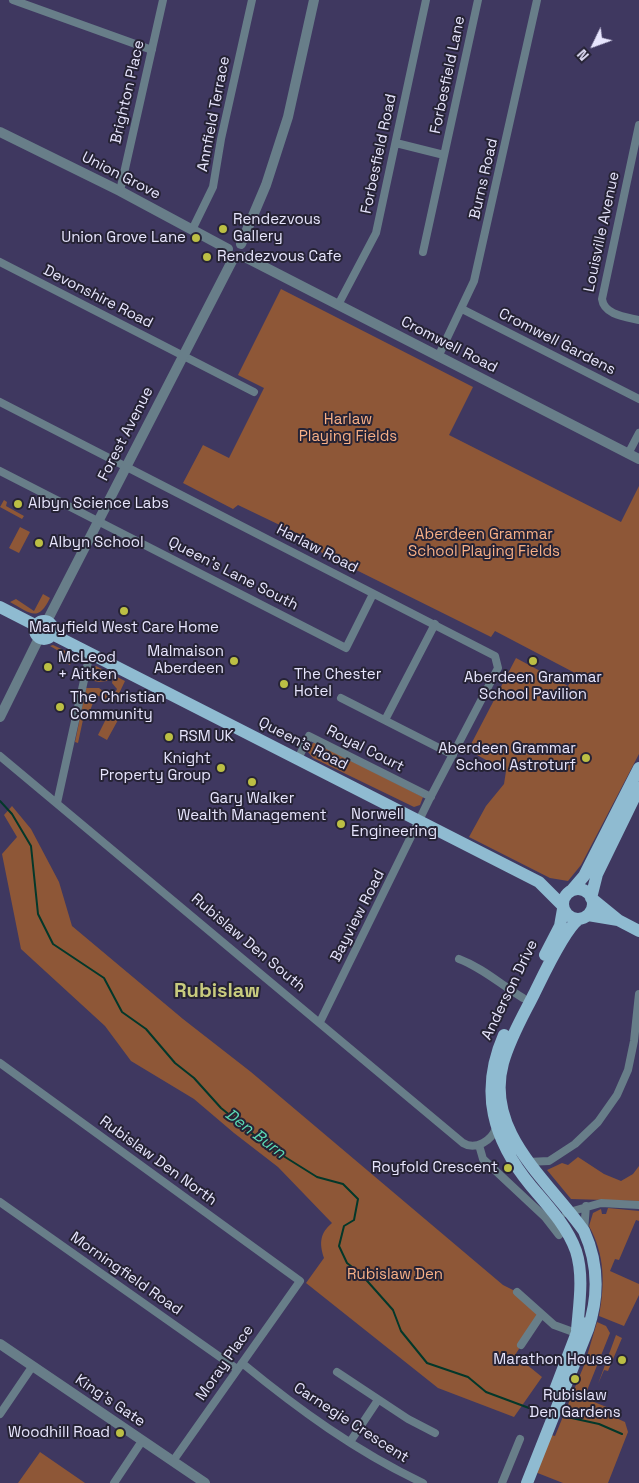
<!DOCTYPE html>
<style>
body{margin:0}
#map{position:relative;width:639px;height:1483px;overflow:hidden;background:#3f3860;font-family:"Space Grotesk",sans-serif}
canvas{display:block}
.north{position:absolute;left:569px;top:20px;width:50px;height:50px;-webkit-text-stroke:4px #262335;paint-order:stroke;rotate:228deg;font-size:14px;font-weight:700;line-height:20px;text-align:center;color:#e7e5fd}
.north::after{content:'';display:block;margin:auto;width:18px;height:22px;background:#e7e5fd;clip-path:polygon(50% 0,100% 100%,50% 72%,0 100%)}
</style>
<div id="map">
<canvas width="639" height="1483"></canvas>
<div class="north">N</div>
</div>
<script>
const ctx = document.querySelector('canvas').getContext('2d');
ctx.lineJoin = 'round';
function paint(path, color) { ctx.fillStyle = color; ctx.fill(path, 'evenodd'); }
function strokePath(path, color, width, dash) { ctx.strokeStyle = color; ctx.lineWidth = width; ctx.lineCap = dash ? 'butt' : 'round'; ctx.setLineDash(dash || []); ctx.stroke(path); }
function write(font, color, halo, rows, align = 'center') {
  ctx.font = font + ' "Space Grotesk",sans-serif'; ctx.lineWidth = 4; ctx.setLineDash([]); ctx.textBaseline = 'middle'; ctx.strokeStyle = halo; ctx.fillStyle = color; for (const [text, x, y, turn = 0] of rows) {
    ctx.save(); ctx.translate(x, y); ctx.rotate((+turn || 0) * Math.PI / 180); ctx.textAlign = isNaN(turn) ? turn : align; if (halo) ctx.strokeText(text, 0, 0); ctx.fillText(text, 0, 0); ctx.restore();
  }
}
paint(new Path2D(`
 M 281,289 L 473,387 L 449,435 L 621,522 L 639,486 L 639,754 L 581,865 L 568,881 L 550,878 L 469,837 L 486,806 L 504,784 L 506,771 L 468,750 L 516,658 L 568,686 L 575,673 L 495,631 L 491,637 L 322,553 L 311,540 L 238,505 L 233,509 L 183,483 L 203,445 L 229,458 L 264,388 L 238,375 Z
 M 4,500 L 7,502 L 6,506 L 24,516 L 22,519 L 0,507 Z
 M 20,527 L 30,532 L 19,553 L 9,548 Z
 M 43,594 L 50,598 C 38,623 30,613 10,602 L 16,599 L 34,611 Z
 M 53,645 L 74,655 L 70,665 L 66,663 L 69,657 L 50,646 Z
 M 96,666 L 125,681 L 116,700 L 108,696 L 106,699 L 96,695 L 88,716 L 84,715 L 78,743 L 75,742 L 86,688 L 99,688 L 108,695 L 111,691 L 115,693 L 117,689 L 112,683 L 113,679 L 109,677 L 107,681 L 99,682 L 89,680 L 90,669 Z
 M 111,716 L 118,720 L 107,740 L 98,735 L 106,719 L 109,720 Z
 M 313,743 L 316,743 L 423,797 L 420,805 L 414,807 L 313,758 L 308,752 Z
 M 12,806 L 31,829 L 59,882 L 72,926 L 183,1019 L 251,1072 L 503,1285 L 517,1292 L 541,1315 L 515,1355 L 542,1377 L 514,1417 L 438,1388 L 306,1283 L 324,1258 C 319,1243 320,1233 332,1223 L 278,1167 L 234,1133 L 194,1099 L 131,1061 L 105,1026 L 21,949 L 2,854 L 17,837 L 4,815 Z
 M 578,1157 L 604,1174 L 621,1181 L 633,1174 L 639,1166 L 639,1201 L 571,1199 L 547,1170 L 562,1163 L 568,1165 Z
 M 608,1208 L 639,1211 L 639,1221 L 636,1220 L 619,1260 L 615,1259 L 610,1271 L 639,1284 L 639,1295 L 624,1326 L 599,1316 C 605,1284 605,1255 589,1226 L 593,1213 L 601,1209 L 602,1214 L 606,1214 Z
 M 597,1322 L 606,1326 L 610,1333 L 584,1398 L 614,1410 L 616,1418 L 625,1422 L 628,1432 L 608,1483 L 563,1483 L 535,1472 L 551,1435 L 555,1436 L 585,1363 Z
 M 616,1335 L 622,1338 L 608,1371 L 604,1370 L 598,1384 Z
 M 40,1452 L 85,1483 L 18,1483 Z`), '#8e5737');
strokePath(new Path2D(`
 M 0,801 L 12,814 L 31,846 L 38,914 L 53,944 L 104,978 L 122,1012 L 146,1029 L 175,1063 L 194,1078 L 221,1108 L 269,1147 L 317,1177 L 343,1184 L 358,1199 L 354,1220 L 344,1226 L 339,1246 L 347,1263 L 361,1274 L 393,1310 L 401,1331 L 427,1363 L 468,1377 L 486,1392 L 529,1408
 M 567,1417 L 599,1424 L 622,1434`), '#03382a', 2);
strokePath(new Path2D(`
 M 13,0 L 152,50
 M 639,125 L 602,299 C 604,315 626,317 639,320
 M 396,143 L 444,155
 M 120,191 L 163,0
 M 192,230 L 213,187 L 221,139 L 252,0
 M 423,252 L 478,0
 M 0,262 L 254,392
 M 338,305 L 376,233 L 426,0
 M 462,309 L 639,399
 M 438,357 L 474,281 L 537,0
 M 0,402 L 495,656 L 498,668 L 429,800 L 320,1022
 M 628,454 L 639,433
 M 0,471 L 346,648 L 373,594
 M 341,698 L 453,755
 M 385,720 L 435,624
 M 0,756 L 463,1143 C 476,1151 492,1140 496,1128
 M 298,759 L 309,736 L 431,797
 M 57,803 L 90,653
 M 459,959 C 483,968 501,985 523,998
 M 0,1063 L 300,1281 L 173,1461
 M 479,1145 L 483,1159 L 545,1217 L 559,1235
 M 528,1162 L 549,1161 L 575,1144 L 598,1122 L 617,1095 L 628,1070 L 634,1041 L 639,994
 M 0,1202 L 237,1369
 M 566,1213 L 601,1203 L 639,1205
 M 584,1231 L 586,1206
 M 517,1292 L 554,1325 L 576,1333
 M 521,1345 L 541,1315
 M 242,1363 C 298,1409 357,1452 423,1483
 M 337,1372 L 408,1419 L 435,1433
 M 0,1414 L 32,1367
 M 350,1442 L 378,1400
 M 114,1483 L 142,1441
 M 502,1483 L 520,1439`), '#687e89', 8);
strokePath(new Path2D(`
 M 0,132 L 120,191 L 228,249
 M 241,244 L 266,185 L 288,117 L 314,0
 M 245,257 L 639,459
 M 47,621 L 232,261
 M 0,717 L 39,638
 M 0,1344 L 205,1483`), '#687e89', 10);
strokePath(new Path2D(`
 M 0,607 L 35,625
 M35 630a9 9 0 1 1 18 0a9 9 0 1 1-18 0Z
 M 52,634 L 539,882 L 563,906
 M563 904a15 15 0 1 1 30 0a15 15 0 1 1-30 0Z
 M 572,890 L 584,876 L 639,768
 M 591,898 L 597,874 L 639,788
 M 591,898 L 618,920
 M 588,915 L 618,920 L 639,931
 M 545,955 L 560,926 L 563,909
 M 504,1035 C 479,1092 493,1140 531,1186 C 548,1206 567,1226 576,1251 C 584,1276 579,1305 577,1330
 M 555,1390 L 581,1322
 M 527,1483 L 588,1329 C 599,1296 598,1262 584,1231 C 548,1180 484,1132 503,1063 C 510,1038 523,1016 534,994 C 543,976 564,930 579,919`), '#8fbbd1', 12);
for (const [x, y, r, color] of [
 [223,229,5,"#bcbf44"],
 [196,238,5,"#bcbf44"],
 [207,257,5,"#bcbf44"],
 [18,504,5,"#bcbf44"],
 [39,543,5,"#bcbf44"],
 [124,611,5,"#bcbf44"],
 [234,661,5,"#bcbf44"],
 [533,661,5,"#bcbf44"],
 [48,667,5,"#bcbf44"],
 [284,684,5,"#bcbf44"],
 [60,707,5,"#bcbf44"],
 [169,737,5,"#bcbf44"],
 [586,758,5,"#bcbf44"],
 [221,768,5,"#bcbf44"],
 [252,782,5,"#bcbf44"],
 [341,824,5,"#bcbf44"],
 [508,1168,5,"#bcbf44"],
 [622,1360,5,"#bcbf44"],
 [575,1379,5,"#bcbf44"],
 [120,1433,5,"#bcbf44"]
]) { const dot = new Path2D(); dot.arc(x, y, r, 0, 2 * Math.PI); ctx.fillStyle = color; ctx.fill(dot); strokePath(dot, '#262335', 2); }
write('15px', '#e7e5fd', '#262335', [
 ["Forbesfield Lane",448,75,-78],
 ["Brighton Place",128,92,-77],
 ["Annfield Terrace",214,114,-79],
 ["Forbesfield Road",379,154,-78],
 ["Union Grove",121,176,27],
 ["Burns Road",484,179,-77],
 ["Louisville Avenue",602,232,-78],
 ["Devonshire Road",98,297,27],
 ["Cromwell Gardens",557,342,27],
 ["Cromwell Road",449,345,27],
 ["Forest Avenue",126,434,-63],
 ["Harlaw Road",317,549,27],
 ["Queen's Lane South",233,574,27],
 ["Queen's Road",303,744,27],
 ["Royal Court",365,749,27],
 ["Bayview Road",358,916,-63],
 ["Rubislaw Den South",248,943,40],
 ["Anderson Drive",510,990,-64],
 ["Rubislaw Den North",158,1161,36],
 ["Morningfield Road",126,1274,35],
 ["Moray Place",225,1363,-55],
 ["King's Gate",110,1401,34],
 ["Carnegie Crescent",351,1423,33]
]);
write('15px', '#e7e5fd', '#262335', [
 ["Rendezvous",233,220],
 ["Gallery",233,237],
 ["Union Grove Lane",186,238,"right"],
 ["Rendezvous Cafe",217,257],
 ["Albyn Science Labs",28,504],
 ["Albyn School",49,543],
 ["Maryfield West Care Home",124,628,"center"],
 ["Malmaison",224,652,"right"],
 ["Aberdeen",224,669,"right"],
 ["McLeod",58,658],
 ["+ Aitken",58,675],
 ["The Chester",294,675],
 ["Hotel",294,692],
 ["Aberdeen Grammar",533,678,"center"],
 ["School Pavilion",533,695,"center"],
 ["The Christian",70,698],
 ["Community",70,715],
 ["RSM UK",179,737],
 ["Aberdeen Grammar",576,749,"right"],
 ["School Astroturf",576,766,"right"],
 ["Knight",211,759,"right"],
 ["Property Group",211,776,"right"],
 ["Gary Walker",252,799,"center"],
 ["Wealth Management",252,816,"center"],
 ["Norwell",351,815],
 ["Engineering",351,832],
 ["Royfold Crescent",498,1168,"right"],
 ["Marathon House",612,1360,"right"],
 ["Rubislaw",575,1396,"center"],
 ["Den Gardens",575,1413,"center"],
 ["Woodhill Road",110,1433,"right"]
], 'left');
write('15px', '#f8b087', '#262335', [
 ["Harlaw",348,420],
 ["Playing Fields",348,437],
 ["Aberdeen Grammar",484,535],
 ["School Playing Fields",484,552],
 ["Rubislaw Den",395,1275]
]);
write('italic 16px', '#5bdab5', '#262335', [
 ["Den Burn",255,1134,37]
]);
write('bold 20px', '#c8cb7e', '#262335', [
 ["Rubislaw",217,992]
]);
</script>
